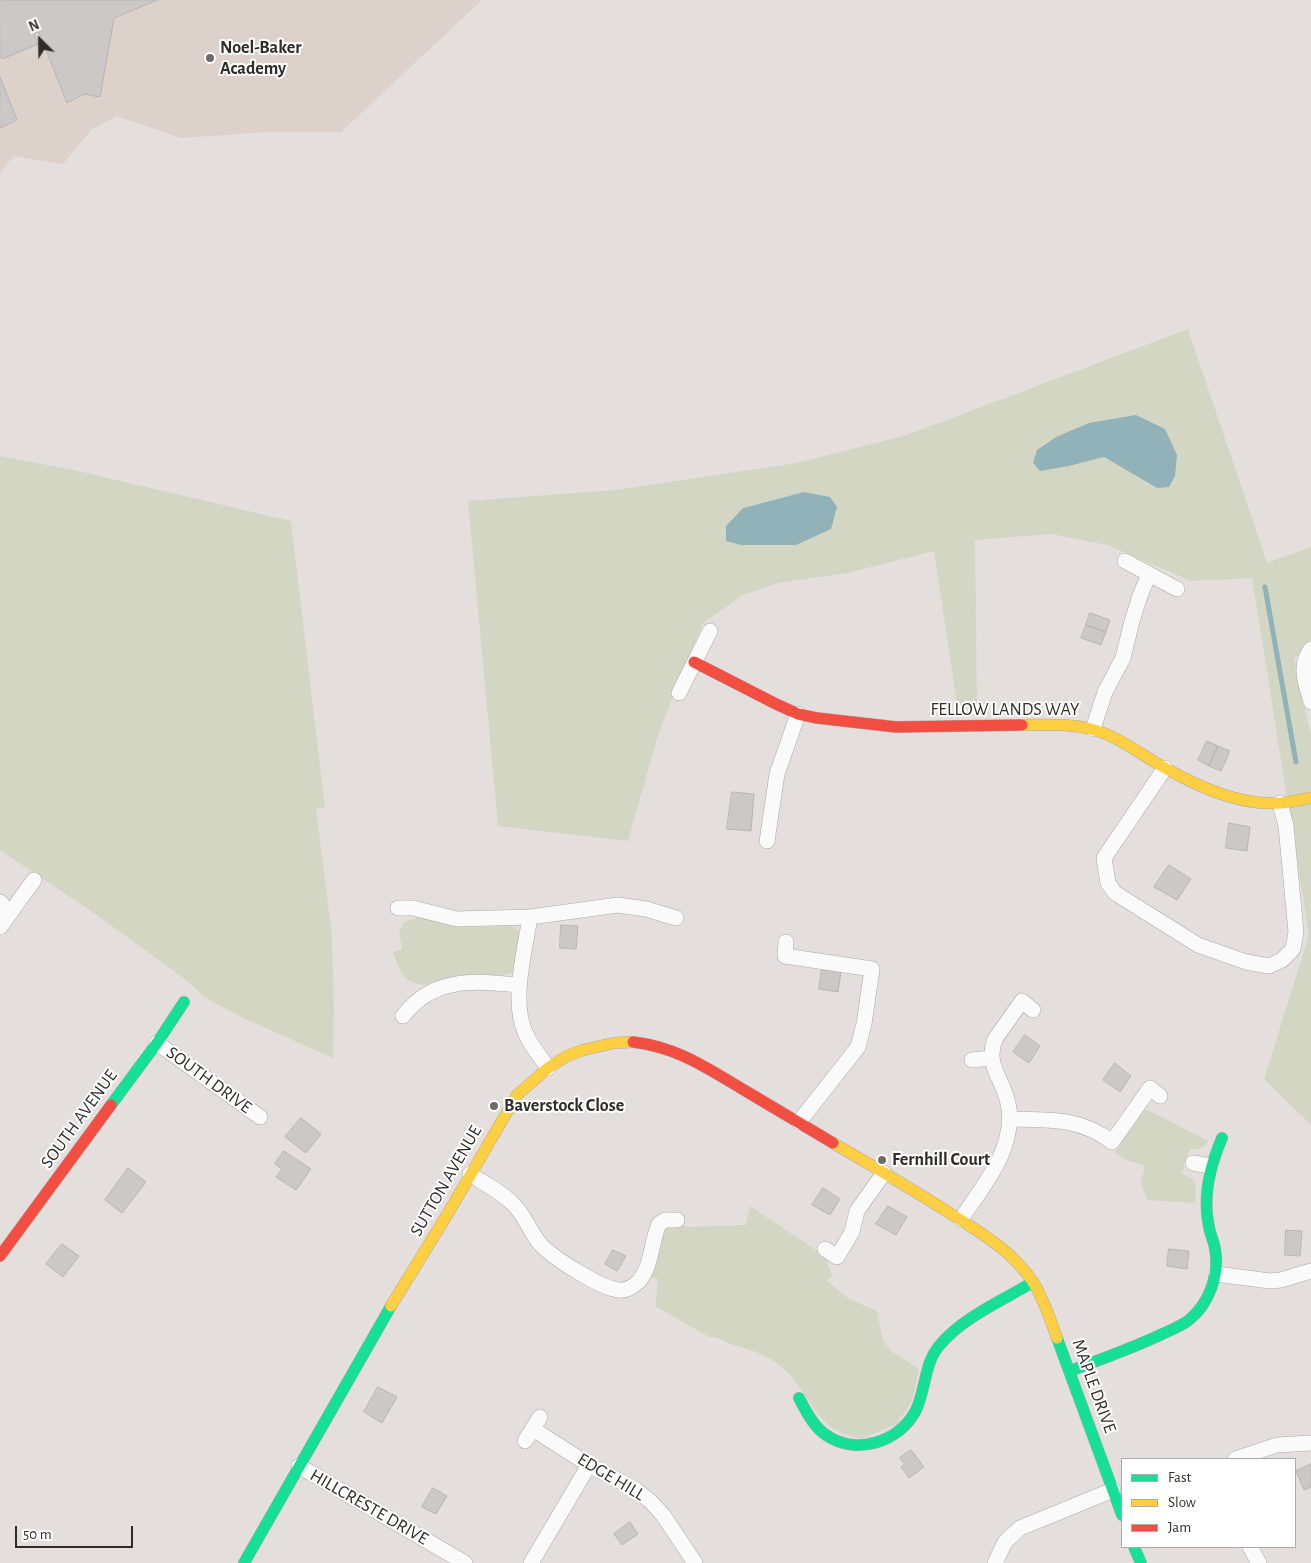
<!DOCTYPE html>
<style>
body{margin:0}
#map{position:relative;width:1311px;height:1563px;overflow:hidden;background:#e4dfdc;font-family:"Alegreya Sans",sans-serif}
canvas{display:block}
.legend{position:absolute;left:1121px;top:1458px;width:175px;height:90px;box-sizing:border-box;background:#fff;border:1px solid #acabaa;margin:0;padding:6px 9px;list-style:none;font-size:15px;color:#302c2a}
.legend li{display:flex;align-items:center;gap:10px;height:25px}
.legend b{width:25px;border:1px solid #acabaa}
.north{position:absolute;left:15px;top:15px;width:50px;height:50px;-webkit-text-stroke:4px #fff;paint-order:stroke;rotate:337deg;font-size:14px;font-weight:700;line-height:20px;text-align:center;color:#302c2a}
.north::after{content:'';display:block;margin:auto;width:18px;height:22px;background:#302c2a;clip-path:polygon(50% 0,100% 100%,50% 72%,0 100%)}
.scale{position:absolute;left:15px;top:1526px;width:118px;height:22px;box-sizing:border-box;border:2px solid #302c2a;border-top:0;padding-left:6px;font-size:15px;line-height:18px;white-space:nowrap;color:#302c2a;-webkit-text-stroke:4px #fff;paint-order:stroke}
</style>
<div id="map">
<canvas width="1311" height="1563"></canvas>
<ul class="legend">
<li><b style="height:6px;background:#16e098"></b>Fast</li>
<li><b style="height:6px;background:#ffcf43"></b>Slow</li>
<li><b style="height:6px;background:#f24e42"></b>Jam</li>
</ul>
<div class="north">N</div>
<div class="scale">50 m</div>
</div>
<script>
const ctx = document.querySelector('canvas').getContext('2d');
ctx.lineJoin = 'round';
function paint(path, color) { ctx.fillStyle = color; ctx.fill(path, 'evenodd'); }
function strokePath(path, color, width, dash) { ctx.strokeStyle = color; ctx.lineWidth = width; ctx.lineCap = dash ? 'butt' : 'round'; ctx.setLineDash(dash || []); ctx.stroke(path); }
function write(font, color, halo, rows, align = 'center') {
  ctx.font = font + ' "Alegreya Sans",sans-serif'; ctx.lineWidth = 4; ctx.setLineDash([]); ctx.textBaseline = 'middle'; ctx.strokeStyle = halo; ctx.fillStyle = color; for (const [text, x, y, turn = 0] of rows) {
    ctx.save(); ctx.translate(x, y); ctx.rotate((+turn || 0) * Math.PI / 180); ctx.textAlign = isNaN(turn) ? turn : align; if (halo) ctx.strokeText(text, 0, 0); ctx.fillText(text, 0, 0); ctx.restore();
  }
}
paint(new Path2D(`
 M 0,0 L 482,0 L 341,132 L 267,132 L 181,138 L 117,116 L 92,129 L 63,164 L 13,156 L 0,174 Z`), '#dcd1cb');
paint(new Path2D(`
 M 1188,329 L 1267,563 L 1311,547 L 1311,642 L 1294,659 L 1311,736 L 1311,1125 L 1264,1079 L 1309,935 L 1252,578 L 1191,581 L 1107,545 L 1051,534 L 975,540 L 977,702 L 957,704 L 934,551 L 847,573 L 778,583 L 743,595 L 703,623 L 659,732 L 628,841 L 498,826 L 468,501 L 616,490 L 797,463 L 907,435 ZM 1056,437 L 1175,476 L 1157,488 L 1104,457 L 1069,466 L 1033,464 L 1037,450 ZM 804,492 L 726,526 L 743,508 Z
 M 0,456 L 74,470 L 291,521 L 325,808 L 316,809 L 332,935 L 334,1012 L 333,1058 L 243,1018 L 204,997 L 186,980 L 101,918 L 0,850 Z
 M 423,916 L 451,925 L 484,927 L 508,925 L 513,927 L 518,931 L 520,937 L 514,971 C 507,979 477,974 466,975 C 445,977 431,992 410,981 C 400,976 397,962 393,952 L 402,949 L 399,933 L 404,922 Z
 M 1146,1110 L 1150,1111 L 1208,1141 C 1204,1149 1198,1150 1190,1149 L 1184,1163 L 1184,1168 L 1181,1173 L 1192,1179 L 1196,1184 L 1195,1203 L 1148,1200 L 1141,1184 L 1144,1169 L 1143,1165 L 1128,1161 L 1115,1153 L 1121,1145 L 1119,1140 L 1141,1111 Z
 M 750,1206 L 825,1256 L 832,1276 L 826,1280 L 849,1299 L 877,1311 L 883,1341 L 894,1353 L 919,1369 L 912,1401 L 897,1424 L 861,1439 C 852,1436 840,1433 832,1428 C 812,1412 801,1384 783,1368 C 769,1355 751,1350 734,1345 C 724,1342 719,1336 709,1337 L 655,1306 L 658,1279 L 646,1277 L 662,1226 L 675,1224 L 690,1227 L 746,1225 Z`), '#d4d6c4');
paint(new Path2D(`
 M 1136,415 L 1165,429 L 1177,455 L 1175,476 L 1169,487 L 1157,488 L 1104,457 L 1069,466 L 1040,471 L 1033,463 L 1037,450 L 1056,437 L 1089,423 Z
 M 804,492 L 830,497 L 837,507 L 831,529 L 796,545 L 741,545 L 726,541 L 726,526 L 743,508 Z`), '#91b2b8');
strokePath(new Path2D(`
 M 1265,587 L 1296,762`), '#91b2b8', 5);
const building = new Path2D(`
 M 0,0 L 157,0 L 114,18 L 100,97 L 84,94 L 67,103 L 39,32 L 34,34 L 38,44 L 2,59 L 0,55 Z
 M 0,77 L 17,120 L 0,128 Z
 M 1090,613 L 1110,620 L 1106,632 L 1086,625 Z
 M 1086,625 L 1106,632 L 1101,645 L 1081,638 Z
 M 1207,741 L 1218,746 L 1209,766 L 1198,760 Z
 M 1218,746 L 1230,751 L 1221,771 L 1209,766 Z
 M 732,792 L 754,794 L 751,831 L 727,829 Z
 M 1229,823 L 1250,827 L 1247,851 L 1226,848 Z
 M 1169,865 L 1191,879 L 1177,900 L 1154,887 Z
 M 561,925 L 578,926 L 576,949 L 560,948 Z
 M 822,969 L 841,972 L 838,992 L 819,989 Z
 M 1025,1035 L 1040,1046 L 1029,1063 L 1013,1052 Z
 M 1115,1063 L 1131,1076 L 1120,1092 L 1103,1080 Z
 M 301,1118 L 321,1134 L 306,1153 L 285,1137 Z
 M 284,1151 L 311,1169 L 296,1190 L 276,1177 L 282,1169 L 275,1164 Z
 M 128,1168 L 146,1182 L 122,1213 L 105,1200 Z
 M 823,1188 L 840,1199 L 830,1215 L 812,1205 Z
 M 888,1206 L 907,1217 L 896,1235 L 876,1224 Z
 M 1286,1230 L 1302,1231 L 1300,1256 L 1285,1255 Z
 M 62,1244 L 79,1256 L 63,1277 L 46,1264 Z
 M 1169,1249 L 1189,1251 L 1187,1269 L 1167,1266 Z
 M 613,1250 L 626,1256 L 617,1271 L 605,1264 Z
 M 378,1387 L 397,1397 L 382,1423 L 364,1412 Z
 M 911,1450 L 924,1467 L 909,1478 L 901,1467 L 905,1464 L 900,1458 Z
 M 1311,1464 L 1311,1487 L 1304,1490 L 1296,1471 Z
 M 433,1488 L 447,1496 L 436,1514 L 422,1507 Z
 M 630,1522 L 638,1534 L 622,1545 L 614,1534 Z`);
paint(building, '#ccc8c8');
strokePath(building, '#b8b5b5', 1);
const street = new Path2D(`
 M 1125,561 L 1177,589
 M 1311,649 C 1298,666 1306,684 1311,702
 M 679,693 L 710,631
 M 1093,729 L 1105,692 L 1123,658 L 1132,621 L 1141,593 L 1149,575
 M 1165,768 L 1104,858 L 1108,883 L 1115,893 L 1198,945 L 1246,962 L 1269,966 L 1282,960 L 1293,949 L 1296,932 L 1286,826 L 1280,803
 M 767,841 L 777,774 L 798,714
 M 0,902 L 10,913
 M 398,908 L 413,908 L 457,919 L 530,917 C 525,950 511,1000 525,1032 C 530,1045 540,1056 548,1068
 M 530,917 L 618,905 L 646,909 L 676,918
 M 0,927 L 34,880
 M 786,942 L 785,956 L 872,969 L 864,1024 L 858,1047 L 799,1122
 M 403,1016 C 433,976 475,981 519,985
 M 157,1043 L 260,1117
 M 972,1060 L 991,1058
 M 1009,1119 C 1048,1120 1080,1117 1112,1142 L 1150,1088 L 1160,1096
 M 1193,1163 L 1210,1166
 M 470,1174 C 485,1184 502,1192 514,1205 C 526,1217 531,1235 542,1246 C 555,1259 602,1289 619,1290 C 627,1291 633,1287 639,1281 C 652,1266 651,1242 659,1224 L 665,1220 L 677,1220
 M 961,1219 C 983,1186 1014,1151 1009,1109 C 1006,1080 984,1068 995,1039 L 1022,1001 L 1033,1010
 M 825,1249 L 837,1257 L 852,1232 L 857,1211 L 884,1173
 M 1216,1274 L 1270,1281 L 1281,1280 L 1311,1271
 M 533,1429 L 589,1465 L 635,1489 L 650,1501 L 663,1515 L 695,1563
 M 525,1441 L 540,1417
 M 1235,1459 L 1277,1445 L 1311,1443
 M 299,1466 L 465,1563
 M 1250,1547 L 1259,1563
 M 531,1563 L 589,1465
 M 995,1563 L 1005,1542 L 1020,1528 L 1113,1490`);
const fast = new Path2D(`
 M 111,1105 L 157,1043 L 184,1002
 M 1057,1338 L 1122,1515
 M 1070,1371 C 1099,1360 1130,1349 1158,1336 C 1168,1331 1180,1327 1189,1320 C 1209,1304 1220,1274 1215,1249 C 1214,1241 1210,1234 1209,1227 C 1202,1196 1210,1166 1222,1138
 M 799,1398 C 806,1411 813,1426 826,1435 C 856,1456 900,1442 916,1410 C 926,1389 924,1364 939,1346 C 963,1317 1002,1301 1033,1282
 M 1134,1547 L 1141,1563
 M 244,1563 L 391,1306`);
const slow = new Path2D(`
 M 1022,725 C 1045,725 1072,723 1094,730 C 1120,737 1141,755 1165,768 C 1199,787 1240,806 1281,803 C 1291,802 1301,800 1311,798
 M 833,1143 C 871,1165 910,1188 948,1212 C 978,1231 1012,1250 1033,1282 C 1044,1299 1050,1319 1057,1338
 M 391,1306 L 450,1210 L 517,1095 L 548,1068 L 567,1056 L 583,1050 L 614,1043 L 633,1042`);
const jam = new Path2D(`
 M 694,662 L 776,704 L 798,714 L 817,718 L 896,727 L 1022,725
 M 633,1042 C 677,1047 707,1068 744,1090 C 774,1108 803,1125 833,1143
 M 0,1256 L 111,1105`);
strokePath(street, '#aca8a6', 16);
strokePath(fast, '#aca8a6', 12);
strokePath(slow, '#aca8a6', 12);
strokePath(jam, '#aca8a6', 12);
strokePath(street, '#fbfafa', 15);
strokePath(fast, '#16e098', 11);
strokePath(slow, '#ffcf43', 11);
strokePath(jam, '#f24e42', 11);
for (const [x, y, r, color] of [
 [210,58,5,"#6f6b68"],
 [494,1106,5,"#6f6b68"],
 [882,1160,5,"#6f6b68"]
]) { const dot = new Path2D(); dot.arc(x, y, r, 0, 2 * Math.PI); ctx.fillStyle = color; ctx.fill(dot); strokePath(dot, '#fff', 2); }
write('bold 18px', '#302c2a', '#fff', [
 ["Noel-Baker",220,48],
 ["Academy",220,69],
 ["Baverstock Close",504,1106],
 ["Fernhill Court",892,1160]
], 'left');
write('18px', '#302c2a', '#fff', [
 ["FELLOW LANDS WAY",1005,710],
 ["SOUTH DRIVE",209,1080,36],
 ["SOUTH AVENUE",79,1119,-54],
 ["SUTTON AVENUE",446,1181,-60],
 ["MAPLE DRIVE",1094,1386,70],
 ["EDGE HILL",611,1477,31],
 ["HILLCRESTE DRIVE",369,1507,30]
]);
</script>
